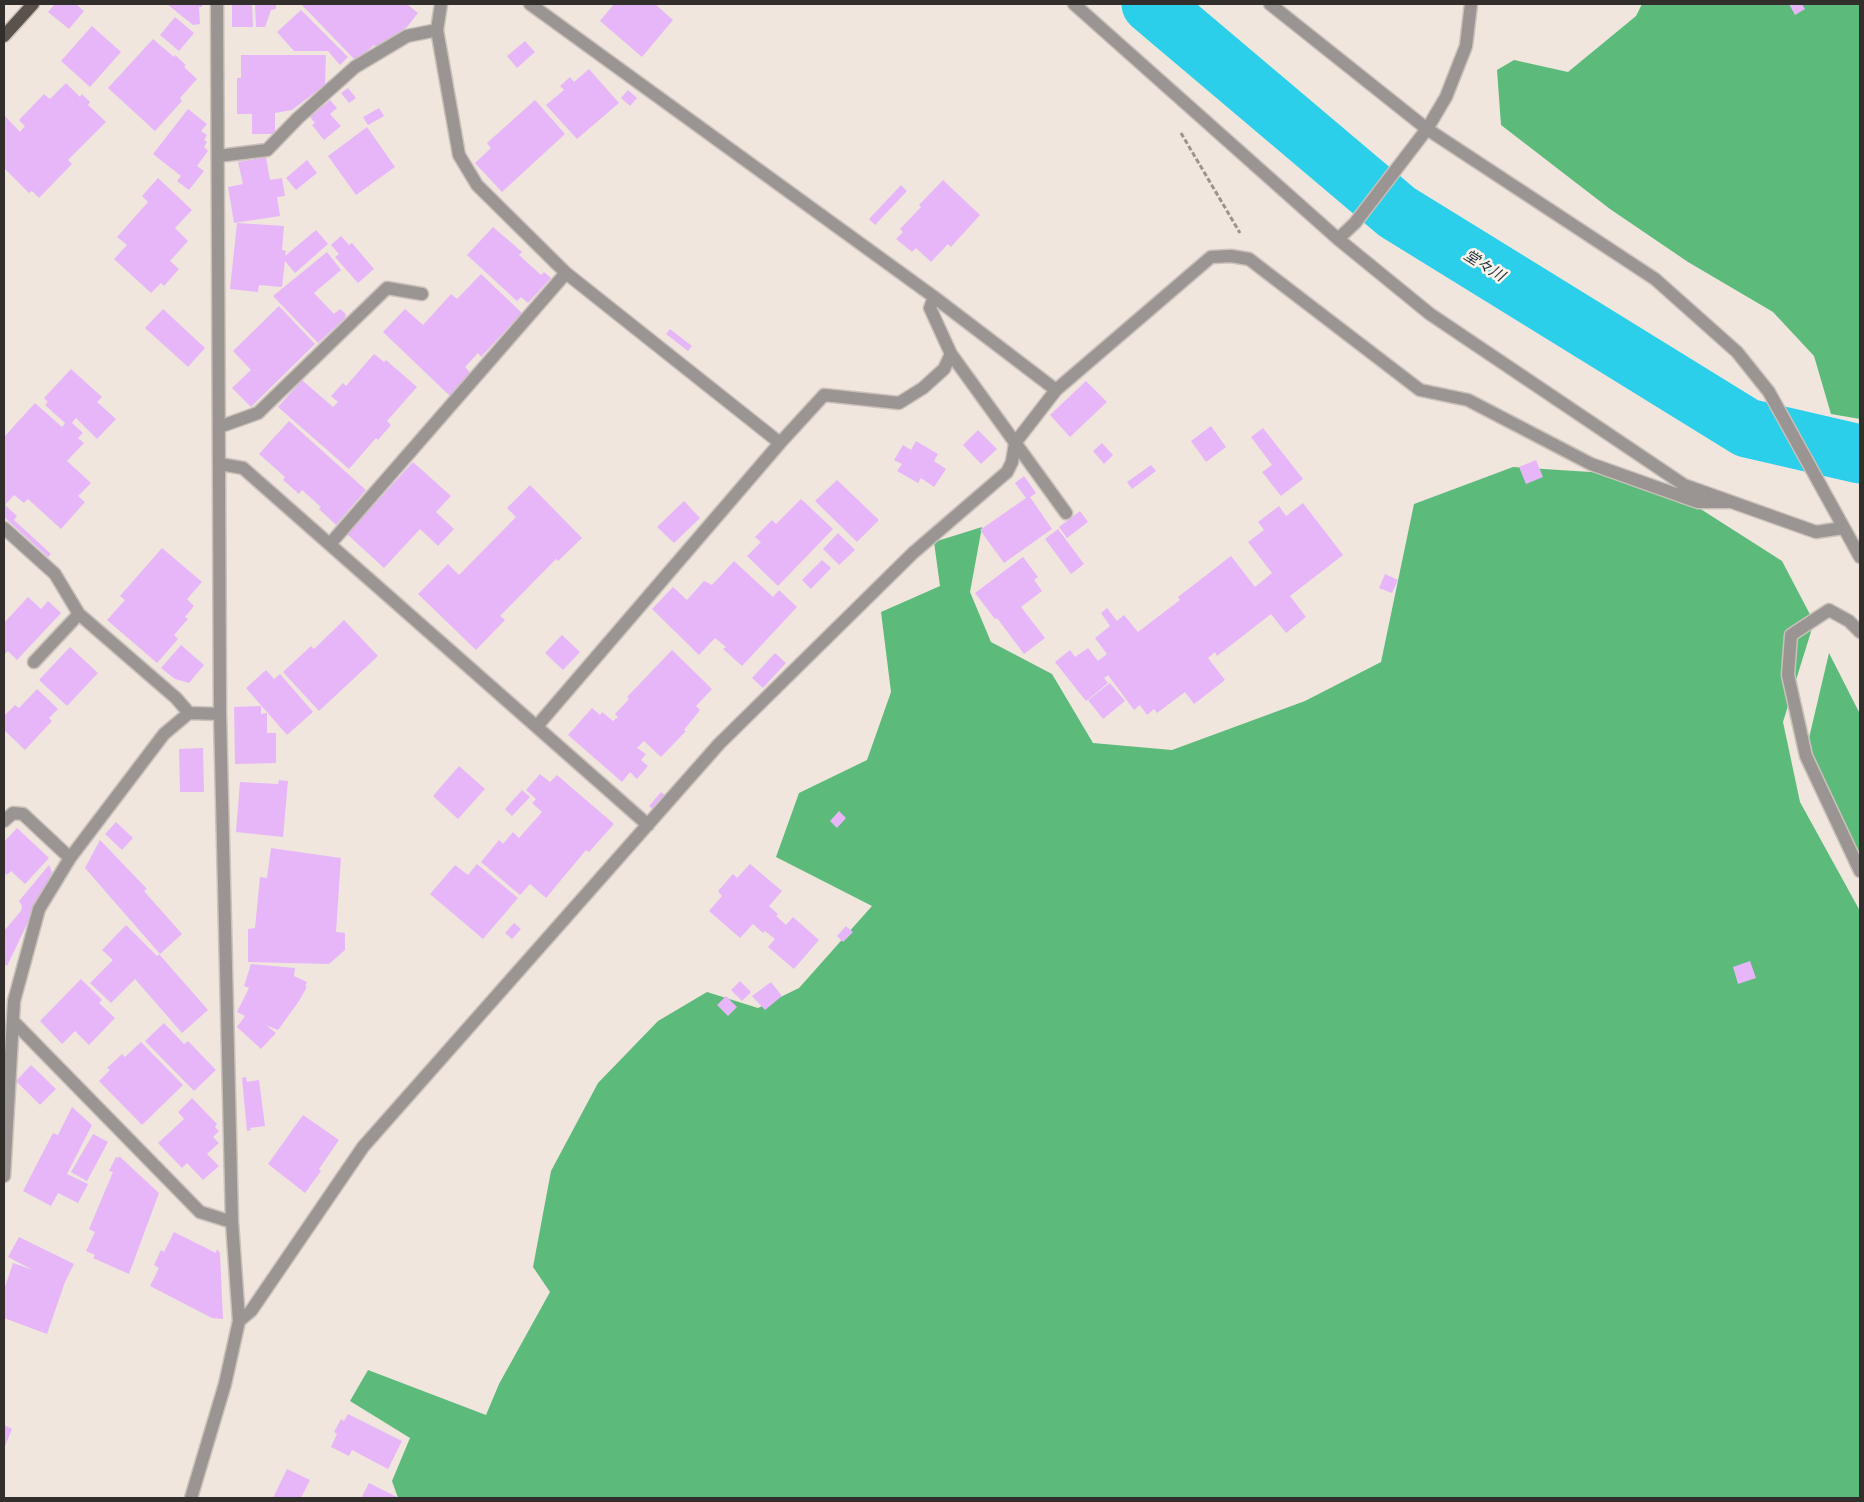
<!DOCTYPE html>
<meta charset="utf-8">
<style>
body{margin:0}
#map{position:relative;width:1864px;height:1502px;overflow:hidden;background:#f0e6de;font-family:"PT Sans",sans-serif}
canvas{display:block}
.frame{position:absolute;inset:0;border:5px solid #322e2b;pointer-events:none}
</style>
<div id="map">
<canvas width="1864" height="1502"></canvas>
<div class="frame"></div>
</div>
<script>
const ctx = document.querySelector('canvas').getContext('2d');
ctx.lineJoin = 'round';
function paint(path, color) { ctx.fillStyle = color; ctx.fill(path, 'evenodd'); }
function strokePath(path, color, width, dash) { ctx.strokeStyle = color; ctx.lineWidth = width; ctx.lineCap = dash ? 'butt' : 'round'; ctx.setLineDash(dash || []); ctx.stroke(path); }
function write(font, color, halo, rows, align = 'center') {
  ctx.font = font + ' "PT Sans","Noto Sans JP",sans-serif'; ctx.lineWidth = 5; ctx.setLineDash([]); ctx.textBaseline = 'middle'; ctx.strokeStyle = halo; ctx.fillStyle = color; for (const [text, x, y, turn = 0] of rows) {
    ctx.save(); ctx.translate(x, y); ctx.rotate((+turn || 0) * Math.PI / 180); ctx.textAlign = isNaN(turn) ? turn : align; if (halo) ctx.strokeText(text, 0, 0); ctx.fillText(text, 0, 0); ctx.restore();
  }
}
paint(new Path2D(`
 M 1642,4 L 1860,4 L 1860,419 L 1831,414 L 1814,356 L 1773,312 L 1688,262 L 1610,209 L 1501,125 L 1497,70 L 1514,60 L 1568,72 L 1636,16 Z
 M 1513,467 L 1637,475 L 1699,508 L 1782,561 L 1814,622 L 1783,722 L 1800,802 L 1860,911 L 1860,1498 L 398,1498 L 392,1481 L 410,1438 L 350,1401 L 368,1370 L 486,1415 L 499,1384 L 550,1292 L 533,1267 L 551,1171 L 598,1083 L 658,1021 L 707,992 L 758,1008 L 799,988 L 872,906 L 776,857 L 799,793 L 867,760 L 891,692 L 881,612 L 940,586 L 934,542 L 982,527 L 970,592 L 991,642 L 1052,674 L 1093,743 L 1172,750 L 1305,701 L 1381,662 L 1414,504 Z
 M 1829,653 L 1860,714 L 1860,858 L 1824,801 L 1809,738 Z`), '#5cbb7b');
strokePath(new Path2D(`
 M 1151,4 L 1397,212 L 1747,428 L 1860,454`), '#2bcfea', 59);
paint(new Path2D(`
 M 55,4 L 76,4 L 84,11 L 69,29 L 48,12 Z
 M 167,4 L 202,4 L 202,7 L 199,7 L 200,24 L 193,25 Z
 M 232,4 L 252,4 L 253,27 L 232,27 Z
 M 255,4 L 276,4 L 276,9 L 271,10 L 265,27 L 256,27 Z
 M 301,4 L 407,4 L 418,13 L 407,27 L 377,47 L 374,45 L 356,61 Z
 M 614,4 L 655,4 L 673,20 L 642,57 L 600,21 Z
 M 1789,4 L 1802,4 L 1805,9 L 1795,15 Z
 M 301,10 L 348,57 L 340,65 L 328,51 L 294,51 L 277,32 Z
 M 175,17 L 194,33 L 179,51 L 160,35 Z
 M 92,26 L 121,52 L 90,87 L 61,61 Z
 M 153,39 L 174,57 L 175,55 L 186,65 L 184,67 L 197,79 L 180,98 L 182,101 L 155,131 L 108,88 Z
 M 525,41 L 535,52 L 517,68 L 507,56 Z
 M 241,55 L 326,55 L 325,85 L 292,110 L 275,113 L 275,134 L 252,134 L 252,114 L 237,114 L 237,78 L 241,78 Z
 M 589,69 L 619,103 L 577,139 L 546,105 L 564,90 L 560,86 L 570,77 L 574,82 Z
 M 66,83 L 80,97 L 82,94 L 90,102 L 88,105 L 106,122 L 68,160 L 72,164 L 39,198 L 32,191 L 29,193 L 4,168 L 4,115 L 20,132 L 25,126 L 19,120 L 44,94 L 50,99 Z
 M 348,88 L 356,98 L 349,103 L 341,93 Z
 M 628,90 L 637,98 L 630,106 L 621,98 Z
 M 330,100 L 337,108 L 330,114 L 341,126 L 324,140 L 312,125 L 315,123 L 310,117 Z
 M 535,100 L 565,134 L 502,192 L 475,163 L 491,148 L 487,143 Z
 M 379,108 L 384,116 L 368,125 L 363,117 Z
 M 188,109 L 207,124 L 201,131 L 207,135 L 204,140 L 207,142 L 204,147 L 208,151 L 197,166 L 204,171 L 189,190 L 177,181 L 181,176 L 153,154 Z
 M 367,127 L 395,167 L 356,195 L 328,156 Z
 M 266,157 L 270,180 L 282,178 L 285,196 L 277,197 L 280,216 L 234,223 L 228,187 L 243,184 L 238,162 Z
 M 307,160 L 317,173 L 296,190 L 286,178 Z
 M 158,178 L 192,210 L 175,228 L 188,241 L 170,261 L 179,269 L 164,286 L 161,283 L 151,293 L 114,259 L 127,245 L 117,237 L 148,202 L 142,196 Z
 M 943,180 L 980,215 L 951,247 L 948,244 L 931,262 L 916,248 L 912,252 L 896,239 L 903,232 L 900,229 L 921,207 L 919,205 Z
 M 901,185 L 907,191 L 875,225 L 869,219 Z
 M 237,223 L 284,226 L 282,250 L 286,251 L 285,256 L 316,230 L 328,244 L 295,273 L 285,261 L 282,287 L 259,285 L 258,292 L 230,289 Z
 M 493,227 L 522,252 L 519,255 L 541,275 L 544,272 L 551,278 L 528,303 L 521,297 L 517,301 L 467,255 Z
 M 341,236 L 349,245 L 352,243 L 374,269 L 358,283 L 335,257 L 339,254 L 331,245 Z
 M 327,252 L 341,270 L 314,293 L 334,314 L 340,309 L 346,314 L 345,318 L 318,343 L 273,296 Z
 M 481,274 L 522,313 L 481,357 L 478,353 L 465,367 L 472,374 L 450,396 L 383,332 L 405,309 L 423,325 L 451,294 L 457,299 Z
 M 279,306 L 315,344 L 251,407 L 232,388 L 251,370 L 233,351 Z
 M 163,309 L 205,348 L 188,367 L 145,328 Z
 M 670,329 L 692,346 L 688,351 L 666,334 Z
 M 374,354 L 384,362 L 386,360 L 417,387 L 387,421 L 391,425 L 378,440 L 376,438 L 349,469 L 278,407 L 302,380 L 333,407 L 338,402 L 331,396 L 343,383 L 346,386 Z
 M 71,369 L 102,397 L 97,402 L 116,419 L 97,439 L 76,418 L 72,423 L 83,433 L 78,438 L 84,443 L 67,461 L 91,483 L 78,496 L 85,502 L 61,529 L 28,499 L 24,503 L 14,495 L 5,505 L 17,516 L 14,520 L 51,554 L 48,557 L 4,517 L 4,437 L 35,403 L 62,427 L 65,423 L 45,405 L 48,402 L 44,398 Z
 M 1086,381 L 1107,402 L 1070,437 L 1050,415 Z
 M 289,421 L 366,490 L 336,525 L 319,509 L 321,507 L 302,490 L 299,494 L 283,480 L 285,477 L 259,454 Z
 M 1211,426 L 1226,447 L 1206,462 L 1191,441 Z
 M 1263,428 L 1303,479 L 1281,496 L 1262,472 L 1272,465 L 1251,437 Z
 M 978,430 L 997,449 L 981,464 L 963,445 Z
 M 916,441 L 938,454 L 934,461 L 946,469 L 934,487 L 921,478 L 918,483 L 897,471 L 902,464 L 894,460 L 903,445 L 911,450 Z
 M 1102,443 L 1113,455 L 1104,464 L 1093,451 Z
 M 1536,460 L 1543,477 L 1526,484 L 1519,467 Z
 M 413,462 L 451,496 L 436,512 L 454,529 L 438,546 L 420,529 L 384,568 L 347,534 Z
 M 1151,465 L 1156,471 L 1132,489 L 1127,482 Z
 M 1024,476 L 1036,493 L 1030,497 L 1052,529 L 1004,563 L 980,530 L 1026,498 L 1015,483 Z
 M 837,480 L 879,520 L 857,542 L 815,501 Z
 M 530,485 L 582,538 L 558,561 L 556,559 L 500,616 L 505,620 L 476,650 L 418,594 L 448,564 L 459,575 L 516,517 L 507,508 Z
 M 801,499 L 833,529 L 778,586 L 747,556 L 761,542 L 755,537 L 772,520 L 776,524 Z
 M 684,501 L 700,518 L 674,543 L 657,527 Z
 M 1303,503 L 1343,555 L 1290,596 L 1306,617 L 1286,633 L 1271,614 L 1217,656 L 1215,652 L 1208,658 L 1225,680 L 1194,704 L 1185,692 L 1157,713 L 1154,709 L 1147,715 L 1140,705 L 1134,710 L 1108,675 L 1104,678 L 1108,683 L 1086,701 L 1055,662 L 1070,650 L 1075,657 L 1088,648 L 1098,661 L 1107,654 L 1095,638 L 1110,626 L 1101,613 L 1107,608 L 1117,621 L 1124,615 L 1138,632 L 1180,600 L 1178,597 L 1231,556 L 1255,587 L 1272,573 L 1248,542 L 1264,530 L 1258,522 L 1279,506 L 1286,516 Z
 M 1080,511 L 1088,522 L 1067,538 L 1059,527 Z
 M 1058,529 L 1084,564 L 1071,574 L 1045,539 Z
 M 838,533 L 855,550 L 839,565 L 823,549 Z
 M 162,548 L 202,582 L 187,599 L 194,606 L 185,617 L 188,619 L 174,635 L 178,639 L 157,663 L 107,620 L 125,600 L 120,596 Z
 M 1023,557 L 1038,577 L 1034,580 L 1042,591 L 1021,607 L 1045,638 L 1024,654 L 997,618 L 995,619 L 975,593 Z
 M 822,560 L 831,568 L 811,589 L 802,580 Z
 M 734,561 L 773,597 L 779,590 L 797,607 L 742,666 L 723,649 L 726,647 L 715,638 L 699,655 L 652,609 L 673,587 L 687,600 L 704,581 L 712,585 Z
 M 1385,574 L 1398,580 L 1392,593 L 1379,588 Z
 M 28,597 L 41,609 L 48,601 L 61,613 L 17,660 L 8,651 L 4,655 L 4,623 Z
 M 344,620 L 378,656 L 319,711 L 283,672 L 311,646 L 314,649 Z
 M 562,635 L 580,652 L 563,670 L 545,653 Z
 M 181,645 L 204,665 L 189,683 L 175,679 L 161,668 Z
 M 70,647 L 98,673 L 67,706 L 39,680 Z
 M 672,650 L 712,689 L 696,706 L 700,710 L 684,730 L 686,731 L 661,757 L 644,741 L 637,748 L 646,754 L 641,760 L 648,766 L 637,779 L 630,772 L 622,782 L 568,735 L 592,708 L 600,715 L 602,712 L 613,721 L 618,717 L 615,714 L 629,699 L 627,697 Z
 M 775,653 L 786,663 L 763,688 L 752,678 Z
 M 266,670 L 274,679 L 280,674 L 313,712 L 287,735 L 246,688 Z
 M 1110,683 L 1125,701 L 1103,719 L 1088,700 Z
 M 37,689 L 58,709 L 49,718 L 52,721 L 25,750 L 4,730 L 4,716 L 15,705 L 19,708 Z
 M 261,706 L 261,714 L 267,713 L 267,733 L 276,733 L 276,763 L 235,764 L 234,707 Z
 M 203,748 L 204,792 L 180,792 L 179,749 Z
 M 459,766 L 485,789 L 458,819 L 433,796 Z
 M 540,774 L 550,782 L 557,775 L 614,824 L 589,852 L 586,850 L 546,898 L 530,884 L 520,895 L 481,862 L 499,840 L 503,844 L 513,832 L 519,838 L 542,812 L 532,803 L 536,799 L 526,790 Z
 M 279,780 L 288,781 L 283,837 L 236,832 L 240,782 L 278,784 Z
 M 522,790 L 530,797 L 512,816 L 505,809 Z
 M 661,792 L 666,796 L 654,810 L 649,806 Z
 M 839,811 L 846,818 L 837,828 L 830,821 Z
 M 116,822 L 133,838 L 122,850 L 105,834 Z
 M 17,828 L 49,858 L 25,884 L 11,871 L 7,875 L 4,872 L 4,842 Z
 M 100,840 L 147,889 L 144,891 L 182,934 L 160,954 L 85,868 Z
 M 271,848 L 341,858 L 336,932 L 345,933 L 345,950 L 329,964 L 248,962 L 248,929 L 255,928 L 260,877 L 267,878 Z
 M 477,864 L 518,898 L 483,939 L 430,894 L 455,865 L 468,875 Z
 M 750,864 L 782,891 L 769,906 L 778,914 L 776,916 L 786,925 L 793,917 L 819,940 L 794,969 L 768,947 L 775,939 L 765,931 L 763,933 L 753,924 L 740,938 L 709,911 L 722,896 L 718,891 L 733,874 L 737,878 Z
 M 49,865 L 52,872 L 7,966 L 4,964 L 4,931 L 21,911 L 22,906 L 19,901 Z
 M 514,923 L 521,929 L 512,939 L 505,933 Z
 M 126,925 L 157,956 L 159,954 L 208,1010 L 182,1033 L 135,979 L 111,1003 L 90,983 L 113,960 L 102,950 Z
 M 846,926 L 853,932 L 843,942 L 837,936 Z
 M 1750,961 L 1756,978 L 1738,984 L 1733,967 Z
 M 251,964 L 295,968 L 294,976 L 307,982 L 305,986 L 307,987 L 299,1001 L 278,1030 L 266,1025 L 276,1033 L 261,1049 L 237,1027 L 245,1016 L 237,1012 L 249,988 L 244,986 Z
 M 81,979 L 102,1000 L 99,1003 L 115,1018 L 89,1045 L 75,1031 L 62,1044 L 40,1021 Z
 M 740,981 L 751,992 L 742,1001 L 731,990 Z
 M 771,982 L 782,996 L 765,1010 L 752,996 Z
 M 726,996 L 737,1007 L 728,1016 L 717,1005 Z
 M 164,1023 L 184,1044 L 188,1041 L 216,1070 L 194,1091 L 145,1041 Z
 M 141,1042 L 183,1085 L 142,1125 L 99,1081 L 110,1070 L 107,1068 L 122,1054 L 125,1057 Z
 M 31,1065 L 56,1089 L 40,1105 L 16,1081 Z
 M 246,1077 L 247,1082 L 259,1080 L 265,1126 L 250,1128 L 251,1130 L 247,1131 L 242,1078 Z
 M 192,1098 L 217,1124 L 215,1127 L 219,1131 L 213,1137 L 219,1143 L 207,1154 L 219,1166 L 203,1180 L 187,1163 L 182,1168 L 158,1143 L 184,1119 L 178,1112 Z
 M 72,1107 L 92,1125 L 67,1174 L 88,1184 L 78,1203 L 58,1193 L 51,1206 L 23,1191 L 53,1133 L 58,1135 Z
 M 303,1115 L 339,1140 L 319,1169 L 321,1171 L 305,1193 L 268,1164 Z
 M 93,1134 L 108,1142 L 87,1181 L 71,1172 Z
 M 119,1156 L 159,1193 L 129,1274 L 93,1258 L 95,1255 L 86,1251 L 95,1232 L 89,1229 L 113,1172 L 109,1171 L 116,1157 L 119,1158 Z
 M 174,1232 L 216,1253 L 217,1249 L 220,1253 L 223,1319 L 212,1318 L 150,1286 L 159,1268 L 154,1265 L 161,1250 L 164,1252 Z
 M 19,1237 L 74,1264 L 65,1282 L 47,1334 L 4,1318 L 4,1290 L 13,1263 L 33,1270 L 8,1257 Z
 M 348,1414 L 402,1441 L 388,1469 L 352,1450 L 349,1456 L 331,1447 L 337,1434 L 334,1432 L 341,1419 L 344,1421 Z
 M 4,1425 L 12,1429 L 4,1449 Z
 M 287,1469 L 310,1480 L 301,1498 L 273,1498 Z
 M 369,1483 L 399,1498 L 361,1498 Z`), '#e6b6f8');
const minor = new Path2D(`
 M 441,4 L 437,30 L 459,155 L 477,185 L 566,273 L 780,443
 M 530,4 L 934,297 L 1056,390
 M 1074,4 L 1338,239 L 1355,223 L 1427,129 L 1655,279 L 1737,352 L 1769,392 L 1860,557
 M 1270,4 L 1427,129 L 1446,97 L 1466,46 L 1471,4
 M 218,156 L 267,150 L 298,118 L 355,67 L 407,36 L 437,30
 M 1338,239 L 1430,314 L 1684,485 L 1816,532 L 1843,528
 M 951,354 L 1066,513
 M 219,427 L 258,413 L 387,288 L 422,294
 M 220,464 L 243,468 L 648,825
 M 4,528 L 55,574 L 79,614 L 176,698 L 189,713 L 220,714
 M 330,544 L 566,273
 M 1860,632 L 1849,621 L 1829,610 L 1791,635 L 1788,675 L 1806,756 L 1860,871
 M 34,662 L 79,614
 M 537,726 L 780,443 L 824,395 L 899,403 L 923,388 L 944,369 L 951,354 L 930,308 L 934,297
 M 4,821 L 13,813 L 23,814 L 70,858
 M 13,1021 L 200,1212 L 232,1222
 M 4,1176 L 14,1001 L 39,909 L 70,858 L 164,734 L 189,713
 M 239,1321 L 251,1311 L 363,1147 L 719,744 L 913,553 L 1007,472 L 1012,462 L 1015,443 L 1056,390 L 1211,257 L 1231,256 L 1249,259 L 1420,390 L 1468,400 L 1591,464 L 1698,502 L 1731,502
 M 191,1498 L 225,1384 L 239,1321 L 232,1222 L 220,714 L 217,4`);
const major = new Path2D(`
 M 4,36 L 33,4`);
strokePath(minor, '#cac1ba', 15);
strokePath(major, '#cac1ba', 15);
strokePath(new Path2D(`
 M 1181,133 L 1240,233`), '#9b948e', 3, [5, 2.5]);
strokePath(minor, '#9a9592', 12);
strokePath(major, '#5a524d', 12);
write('italic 15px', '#1a3338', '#fdf3eb', [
 ["堂々川",1484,266,32]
]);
</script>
